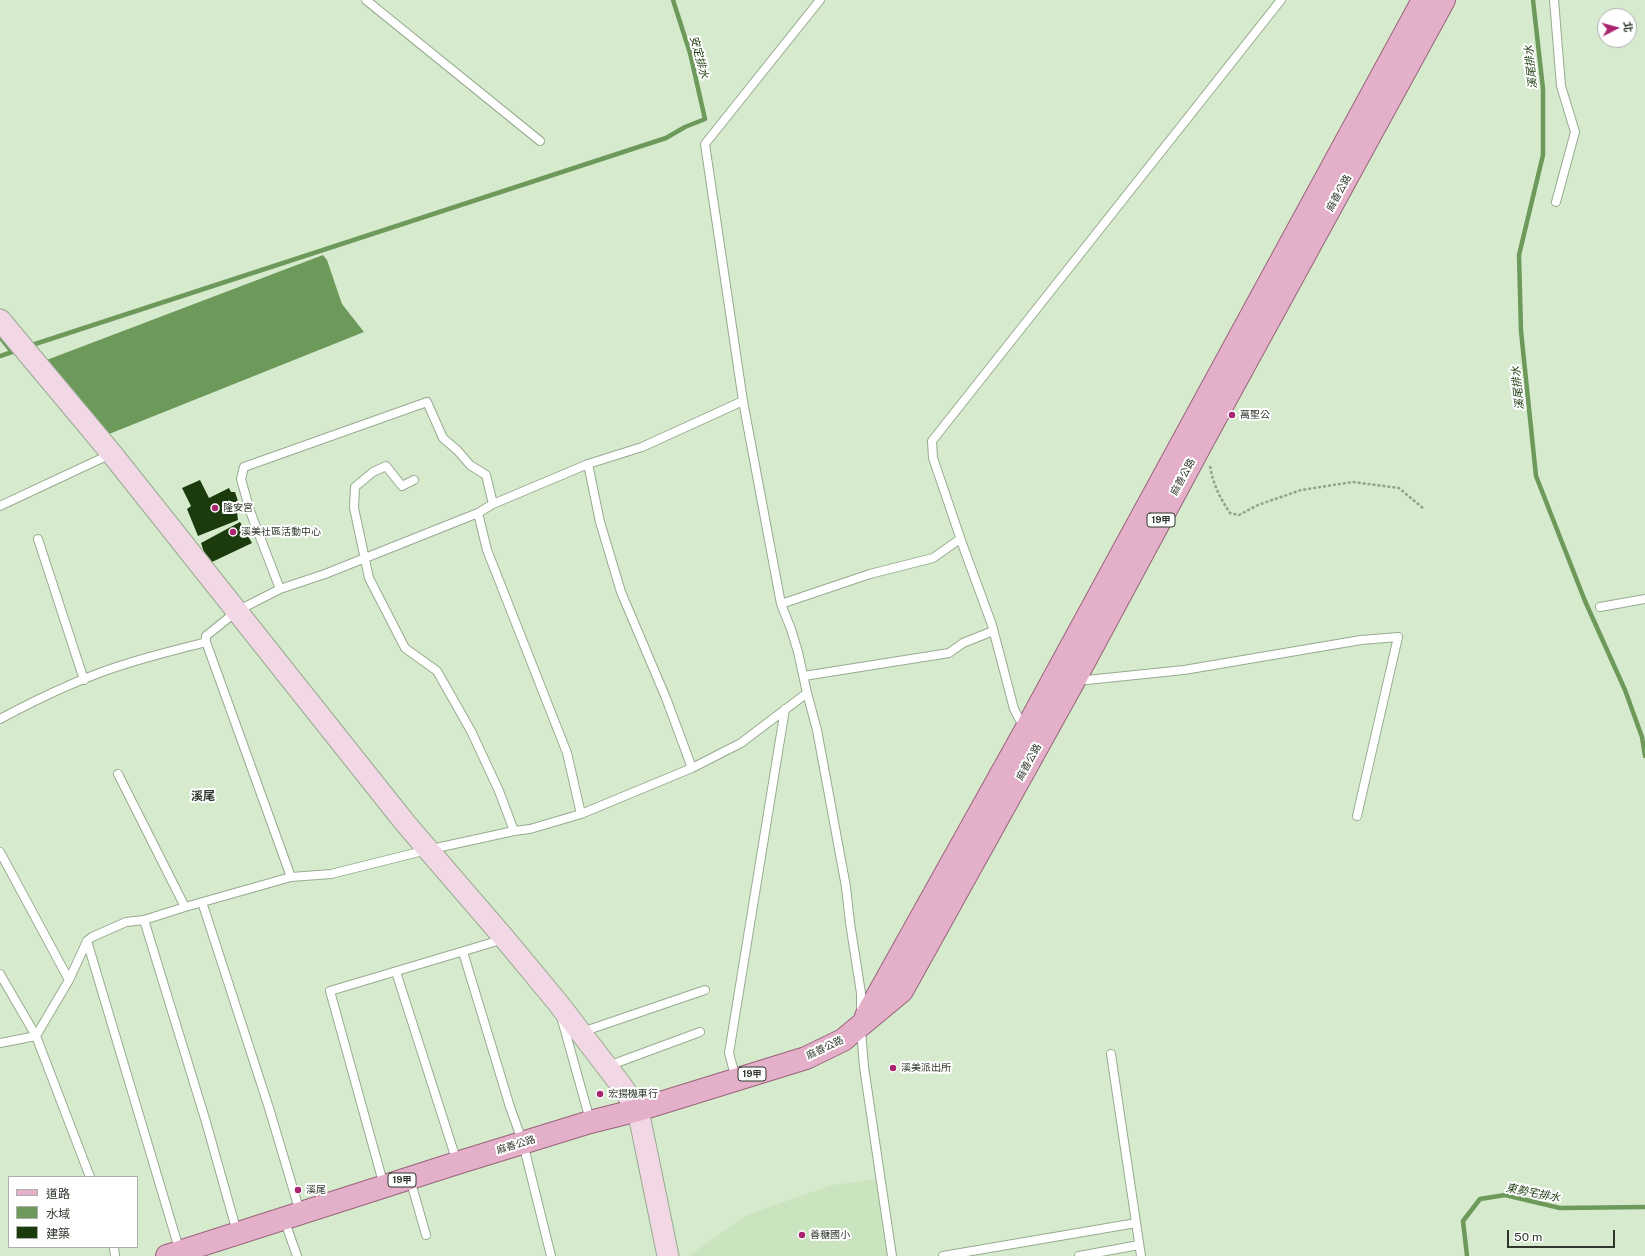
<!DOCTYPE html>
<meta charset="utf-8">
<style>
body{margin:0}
#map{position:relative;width:1645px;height:1256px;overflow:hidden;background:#d6ebce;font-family:"Public Sans","Noto Sans TC",sans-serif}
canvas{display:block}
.legend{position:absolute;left:8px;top:1176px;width:130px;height:72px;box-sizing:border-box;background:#fff;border:1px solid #acafab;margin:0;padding:5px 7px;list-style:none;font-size:12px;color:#2f372c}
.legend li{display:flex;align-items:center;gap:8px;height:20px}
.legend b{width:20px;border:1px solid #acafab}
.north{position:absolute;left:1597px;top:8px;width:40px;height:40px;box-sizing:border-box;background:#fff;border:1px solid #acafab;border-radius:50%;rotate:84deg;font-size:11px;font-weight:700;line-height:16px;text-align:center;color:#2f372c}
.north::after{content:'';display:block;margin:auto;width:14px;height:18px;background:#a92570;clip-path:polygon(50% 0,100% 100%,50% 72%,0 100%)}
.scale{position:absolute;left:1507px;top:1230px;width:108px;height:18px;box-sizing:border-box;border:2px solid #2f372c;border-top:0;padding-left:5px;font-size:12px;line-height:14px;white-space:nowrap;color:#2f372c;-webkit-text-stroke:3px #fff;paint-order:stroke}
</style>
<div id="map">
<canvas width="1645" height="1256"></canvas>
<ul class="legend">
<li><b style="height:5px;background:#e4afc8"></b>道路</li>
<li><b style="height:11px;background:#6d995b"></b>水域</li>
<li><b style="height:11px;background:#1c3b0d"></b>建築</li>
</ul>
<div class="north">北</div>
<div class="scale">50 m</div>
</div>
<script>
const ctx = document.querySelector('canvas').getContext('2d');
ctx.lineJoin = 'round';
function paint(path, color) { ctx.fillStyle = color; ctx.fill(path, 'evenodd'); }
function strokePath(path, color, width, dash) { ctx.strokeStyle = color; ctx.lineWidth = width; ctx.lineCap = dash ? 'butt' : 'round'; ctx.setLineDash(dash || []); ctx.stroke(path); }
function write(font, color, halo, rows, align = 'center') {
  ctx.font = font + ' "Public Sans","Noto Sans TC",sans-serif'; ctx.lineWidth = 4; ctx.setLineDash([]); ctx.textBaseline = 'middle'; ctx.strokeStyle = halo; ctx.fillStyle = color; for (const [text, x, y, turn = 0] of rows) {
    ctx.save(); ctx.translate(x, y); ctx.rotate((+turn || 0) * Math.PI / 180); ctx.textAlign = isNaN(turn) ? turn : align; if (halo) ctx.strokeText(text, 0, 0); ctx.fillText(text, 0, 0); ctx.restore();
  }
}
paint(new Path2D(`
 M 878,1179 L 889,1256 L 689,1256 L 746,1215 L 832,1185 Z`), '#cae4c0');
paint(new Path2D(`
 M 323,255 L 327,260 L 342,304 L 364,332 L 104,436 L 44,361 Z`), '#6d995b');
strokePath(new Path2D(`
 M 1533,0 L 1543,89 L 1543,155 L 1519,255 L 1521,331 L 1536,476 L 1585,601 L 1625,690 L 1642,737 L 1645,756
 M 0,337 L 12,352 L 0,356
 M 32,345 L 666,138 L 685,127 L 705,119 L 690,53 L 673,0
 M 1467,1256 L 1463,1221 L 1480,1199 L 1505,1195 L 1560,1208 L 1645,1207`), '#6d995b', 4.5);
paint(new Path2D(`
 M 200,480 L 209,498 L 229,488 L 231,492 L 235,492 L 241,510 L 237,512 L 238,520 L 198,536 L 187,509 L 191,506 L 182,488 Z
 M 240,522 L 252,543 L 212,562 L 204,552 L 201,543 Z`), '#1c3b0d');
const lane = new Path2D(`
 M 366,0 L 540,141
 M 820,0 L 705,144 L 743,401 L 781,604 L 791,629 L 798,652 L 807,693 L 817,730 L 846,887 L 850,923 L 861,993 L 861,1014
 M 1554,0 L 1561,86 L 1575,132 L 1556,202
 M 588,464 L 600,522 L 621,592 L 666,698 L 692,768
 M 414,480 L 402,486 L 386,466 L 373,472 L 355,487 L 354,508 L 369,578 L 405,648 L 437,671 L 471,731 L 499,791 L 514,831
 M 0,506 L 111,454
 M 478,513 L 487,550 L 567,753 L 581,814
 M 38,539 L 84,680
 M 280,589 L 250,511 L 241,479 L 244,467 L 427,402 L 443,438 L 458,451 L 470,465 L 486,475 L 493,504
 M 781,604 L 870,574 L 933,558 L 960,539
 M 1600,607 L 1645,599
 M 206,642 L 291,877
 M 804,676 L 949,653 L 963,643 L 993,631
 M 1077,681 L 1184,670 L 1361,640 L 1398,637 L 1357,816
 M 0,719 C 41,697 85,676 129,663 C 154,655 180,649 206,642 L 206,636 L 237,611 L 280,589 L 325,574 L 478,513 L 493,504 L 588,464 L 642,447 L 743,401
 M 1024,728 L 1014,709 L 992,625 L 963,546 L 933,458 L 932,441 L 1281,0
 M 118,774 L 185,907
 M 0,852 L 69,980
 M 202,902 L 269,1108 L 300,1212
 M 144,920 L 206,1122 L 237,1232
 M 87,941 L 180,1252
 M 463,952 L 510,1107 L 523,1143 L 551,1256
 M 396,972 L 457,1162
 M 0,974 L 36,1036 L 90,1177
 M 562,1020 L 590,1120
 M 861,1030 L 864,1067 L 892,1256
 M 582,1032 L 705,990
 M 0,1043 L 36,1036 L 69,980 L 87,941 L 92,937 L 126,922 L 144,920 L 185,907 L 291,877 L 331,874 L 427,850 L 514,831 L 530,829 L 581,814 L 692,768 L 741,743 L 807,693
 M 1111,1054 L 1141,1256
 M 608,1066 L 700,1032
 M 736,1079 L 729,1053 L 785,709
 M 410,1179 L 426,1235
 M 384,1186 L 330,991 L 504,939
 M 284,1219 L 297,1256
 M 114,1247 L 115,1256
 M 943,1256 L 1136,1223
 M 1079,1256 L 1139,1245`);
const secondary = new Path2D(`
 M 0,320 L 112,454 L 406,824 L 505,939 L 558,1003 L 621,1085 L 638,1110 L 668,1256`);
const primary = new Path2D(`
 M 866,1016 L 1025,731 L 1423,0
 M 167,1256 L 457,1163 L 590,1122 L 638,1110 L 806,1058 L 843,1040 L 902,991 L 1074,681 L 1204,439 L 1444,0`);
strokePath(lane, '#97ab90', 10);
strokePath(secondary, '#97ab90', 23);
strokePath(primary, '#99637a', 24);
strokePath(new Path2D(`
 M 1210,466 C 1213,484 1220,498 1230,513 L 1239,515 L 1258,505 L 1301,490 L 1353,482 L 1399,488 L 1424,509`), '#92a28c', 2.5, [3, 2]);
strokePath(lane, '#fff', 8);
strokePath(secondary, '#f2d7e4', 21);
strokePath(primary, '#e4afc8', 22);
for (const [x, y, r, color] of [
 [1232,415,4,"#a92570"],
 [215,508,4,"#a92570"],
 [233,532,4,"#a92570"],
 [893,1068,4,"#a92570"],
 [600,1094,4,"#a92570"],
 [298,1190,4,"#a92570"],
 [802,1235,4,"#a92570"]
]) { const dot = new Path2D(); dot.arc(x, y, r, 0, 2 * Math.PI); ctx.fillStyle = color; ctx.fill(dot); strokePath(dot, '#fff', 1.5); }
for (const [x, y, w] of [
 [1161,520,28],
 [752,1074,28],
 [402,1180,28]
]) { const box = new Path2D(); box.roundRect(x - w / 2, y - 7, w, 14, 3); ctx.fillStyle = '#fff'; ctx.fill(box); strokePath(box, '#2f372c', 1); }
write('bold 9px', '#2f372c', null, [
 ["19甲",1161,520],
 ["19甲",752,1074],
 ["19甲",402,1180]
]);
write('10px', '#2f372c', '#fff', [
 ["麻善公路",1339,193,-61],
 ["麻善公路",1183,477,-62],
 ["麻善公路",1029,762,-61],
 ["麻善公路",825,1048,-25],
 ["麻善公路",516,1145,-17]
]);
write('10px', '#2f372c', '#fff', [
 ["萬聖公",1240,415],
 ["隆安宮",223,508],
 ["溪美社區活動中心",241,532],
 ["溪美派出所",901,1068],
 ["宏揚機車行",608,1094],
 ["溪尾",306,1190],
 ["善糖國小",810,1235]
], 'left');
write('italic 11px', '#1d3c0f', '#fff', [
 ["安定排水",699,57,75],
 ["溪尾排水",1531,67,-96],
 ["溪尾排水",1518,388,-96],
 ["東勢宅排水",1533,1193,11]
]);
write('bold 12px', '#2f372c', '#fff', [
 ["溪尾",203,796]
]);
</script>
